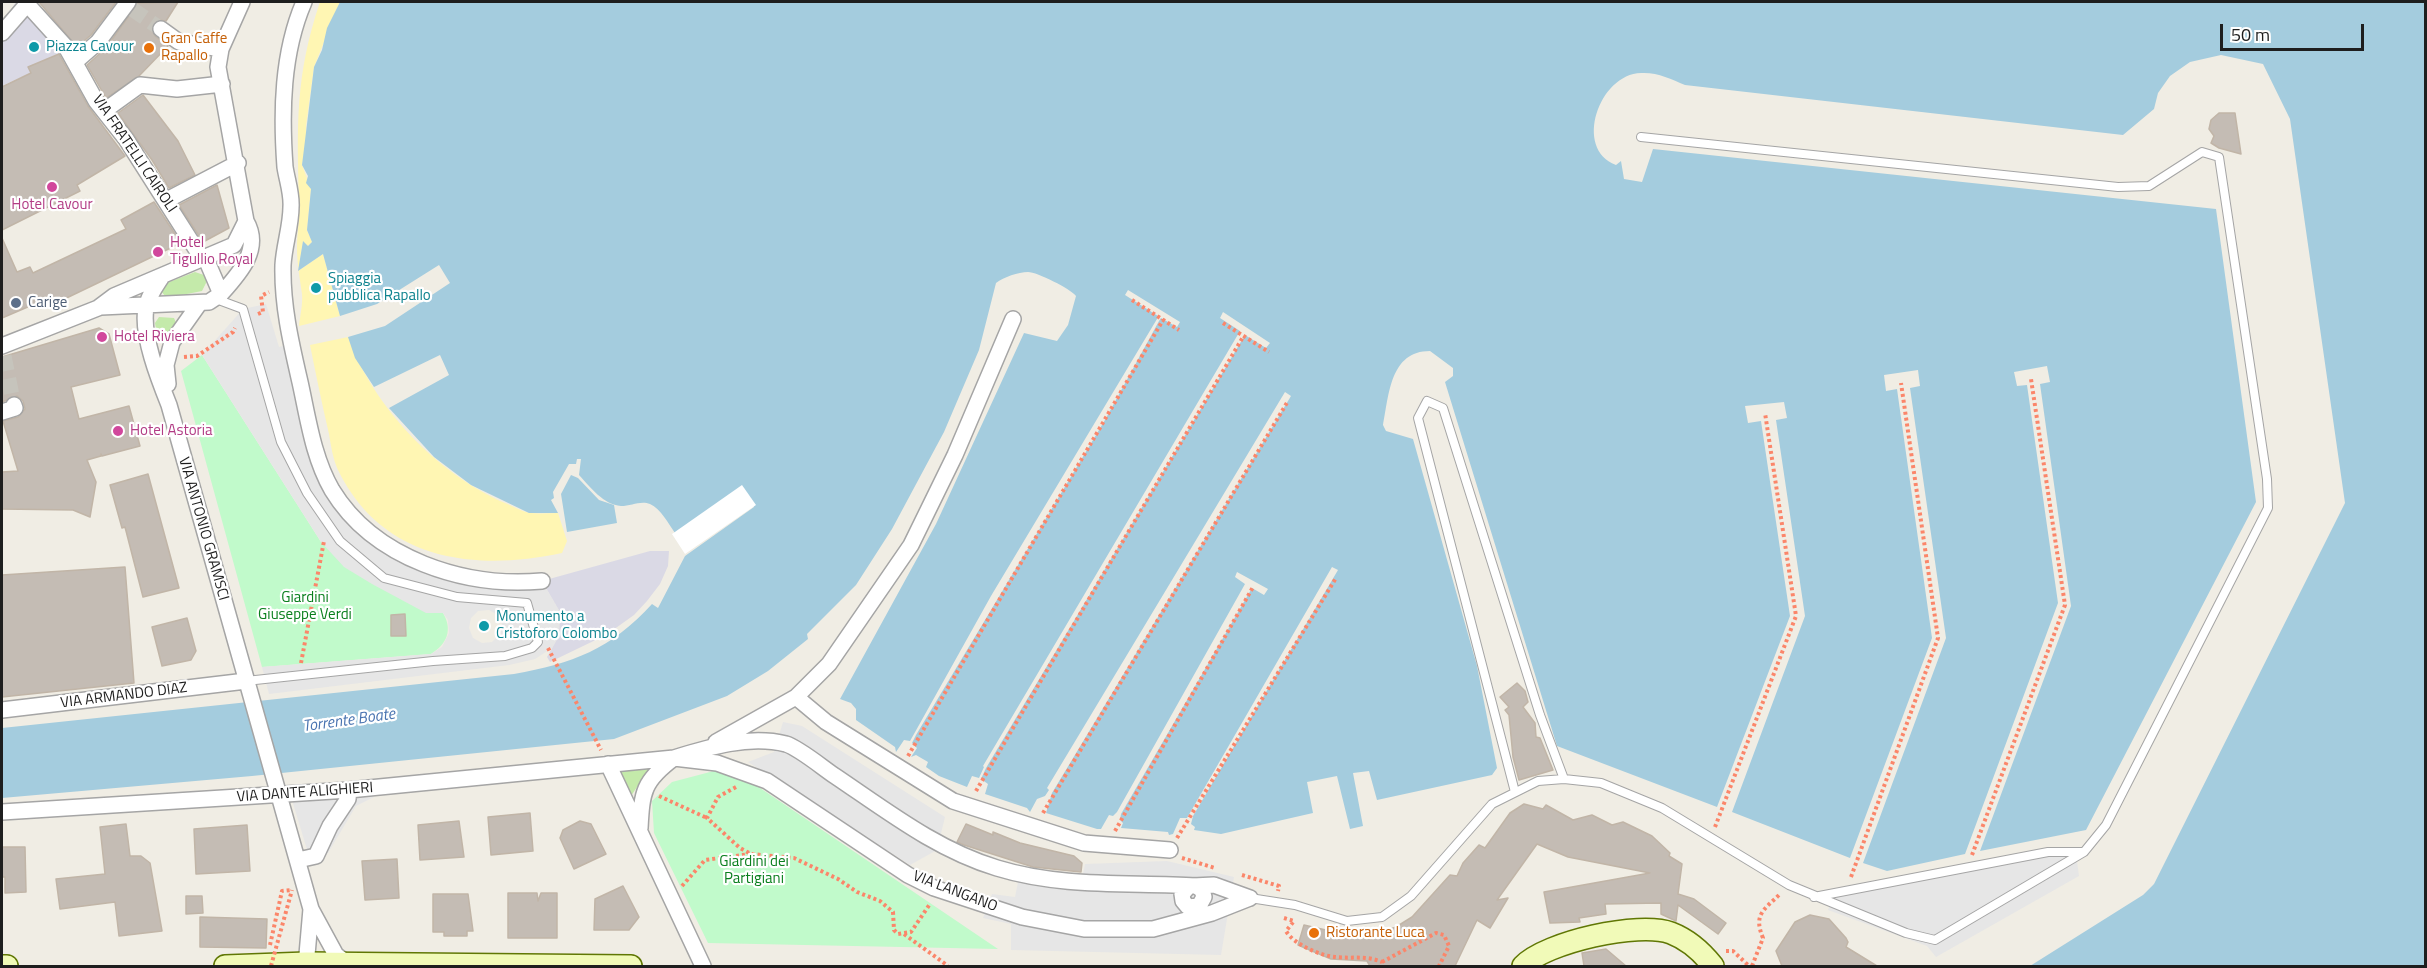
<!DOCTYPE html>
<style>
body{margin:0}
#map{position:relative;width:2427px;height:968px;overflow:hidden;background:#f0ede4;font-family:"Titillium Web",sans-serif}
canvas{display:block}
.frame{position:absolute;inset:0;border:3px solid #1e1e1e;pointer-events:none}
.scale{position:absolute;left:2220px;top:24px;width:144px;height:27px;box-sizing:border-box;border:3px solid #1e1e1e;border-top:0;padding-left:8px;font-size:18px;line-height:21px;white-space:nowrap;color:#1e1e1e;-webkit-text-stroke:4px #fff;paint-order:stroke}
</style>
<div id="map">
<canvas width="2427" height="968"></canvas>
<div class="frame"></div>
<div class="scale">50 m</div>
</div>
<script>
const ctx = document.querySelector('canvas').getContext('2d');
ctx.lineJoin = 'round';
function paint(path, color) { ctx.fillStyle = color; ctx.fill(path, 'evenodd'); }
function strokePath(path, color, width, dash) { ctx.strokeStyle = color; ctx.lineWidth = width; ctx.lineCap = dash ? 'butt' : 'round'; ctx.setLineDash(dash || []); ctx.stroke(path); }
function write(font, color, halo, rows, align = 'center') {
  ctx.font = font + ' "Titillium Web",sans-serif'; ctx.lineWidth = 4.5; ctx.setLineDash([]); ctx.textBaseline = 'middle'; ctx.strokeStyle = halo; ctx.fillStyle = color; for (const [text, x, y, turn = 0] of rows) {
    ctx.save(); ctx.translate(x, y); ctx.rotate((+turn || 0) * Math.PI / 180); ctx.textAlign = isNaN(turn) ? turn : align; if (halo) ctx.strokeText(text, 0, 0); ctx.fillText(text, 0, 0); ctx.restore();
  }
}
paint(new Path2D(`
 M 195,272 L 204,275 L 207,281 L 202,291 L 172,297 L 165,296 L 161,291 L 164,284 Z
 M 159,317 L 174,318 L 177,325 L 164,344 L 158,341 L 155,323 Z
 M 651,766 L 631,796 L 619,771 Z`), '#c4eaaa');
paint(new Path2D(`
 M 320,2 L 340,2 L 314,67 L 306,126 L 307,139 L 302,165 L 311,189 L 307,230 L 312,242 L 308,246 L 303,242 L 298,271 L 323,254 L 340,316 L 299,326 C 300,316 303,304 302,294 C 300,279 297,264 297,248 C 297,233 300,218 299,202 C 297,125 295,76 320,2 Z
 M 348,337 C 373,406 437,474 505,503 C 513,506 522,512 531,513 C 539,514 549,513 558,513 L 567,541 L 562,553 C 473,572 382,560 338,470 C 333,459 331,446 329,434 C 322,404 316,375 310,345 Z`), '#fff6b3');
paint(new Path2D(`
 M 202,355 L 321,542 L 443,613 C 453,630 447,644 431,654 L 262,667 L 181,371 Z
 M 729,767 L 998,949 L 708,943 L 654,833 L 652,801 L 672,782 Z`), '#c1facb');
paint(new Path2D(`
 M 266,304 L 279,347 L 286,345 L 320,471 L 403,559 L 543,583 L 560,612 L 559,636 L 552,648 L 535,659 L 509,665 L 269,694 L 262,667 L 431,654 L 442,647 L 449,633 L 448,620 L 443,613 L 426,613 L 372,584 L 344,567 L 321,542 L 202,355 L 243,309 ZM 489,610 L 498,615 L 502,624 L 500,634 L 492,642 L 482,643 L 473,638 L 469,628 L 471,618 L 478,611 Z
 M 783,722 L 802,726 L 945,817 L 937,850 L 910,865 L 748,762 L 774,752 Z
 M 374,797 L 356,806 L 328,853 L 312,866 L 292,800 Z
 M 2076,854 L 2079,876 L 1936,957 L 1927,946 L 1828,910 L 1833,897 L 2048,855 Z
 M 1167,861 L 1234,877 L 1221,955 L 1011,950 L 1011,924 L 983,918 L 992,894 L 1015,897 L 1021,867 L 1052,875 L 1083,874 L 1085,864 Z`), '#e6e6e6');
paint(new Path2D(`
 M 16,2 L 33,2 L 63,52 L 28,67 L 31,73 L 4,85 L 6,89 L 2,91 L 2,23 Z
 M 650,551 L 669,551 L 668,566 L 660,584 L 647,601 L 634,615 L 606,635 L 550,662 L 547,657 L 559,636 L 560,612 L 542,581 Z`), '#dad9e5');
paint(new Path2D(`
 M 340,2 L 2425,2 L 2425,966 L 2030,966 L 2143,895 L 2154,884 L 2345,503 L 2290,119 L 2263,64 L 2221,55 L 2190,62 L 2170,76 L 2158,93 L 2154,109 L 2123,135 L 1685,85 C 1671,79 1657,72 1641,73 C 1599,74 1573,149 1616,165 L 1621,161 L 1624,179 L 1642,182 L 1653,149 L 2216,209 L 2256,502 L 2086,830 L 1980,851 L 2071,606 L 2040,384 L 2050,382 L 2047,366 L 2014,372 L 2017,386 L 2027,385 L 2058,603 L 1965,854 L 1887,871 L 1863,863 L 1946,638 L 1910,388 L 1920,386 L 1918,370 L 1884,375 L 1886,391 L 1897,389 L 1932,638 L 1850,858 L 1732,812 L 1805,616 L 1776,420 L 1787,418 L 1784,402 L 1745,406 L 1748,423 L 1761,421 L 1790,616 L 1717,807 L 1557,746 L 1445,382 L 1453,376 L 1453,368 L 1430,351 C 1390,351 1389,395 1383,425 L 1386,431 L 1413,439 L 1477,666 L 1497,768 L 1492,775 L 1377,800 L 1369,771 L 1353,773 L 1363,826 L 1350,829 L 1337,776 L 1307,782 L 1313,813 L 1221,834 L 1194,830 L 1195,827 L 1191,824 L 1193,816 L 1338,570 L 1332,567 L 1187,818 L 1180,818 L 1173,834 L 1169,835 L 1168,832 L 1121,828 L 1123,823 L 1120,820 L 1121,814 L 1252,588 L 1264,595 L 1268,589 L 1237,572 L 1235,577 L 1245,584 L 1117,812 L 1113,816 L 1109,815 L 1101,829 L 1097,829 L 1046,813 L 1052,793 L 1291,396 L 1285,392 L 1047,788 L 1049,790 L 1045,796 L 1037,799 L 1030,812 L 1027,808 L 985,794 L 988,784 L 981,779 L 986,768 L 1245,335 L 1266,348 L 1270,343 L 1223,312 L 1220,318 L 1240,331 L 983,766 L 984,767 L 979,778 L 972,776 L 967,787 L 939,776 L 926,767 L 928,762 L 916,755 L 911,757 L 917,748 L 912,743 L 916,735 L 1105,420 L 1159,321 L 1161,318 L 1177,327 L 1180,322 L 1128,290 L 1125,295 L 1158,316 L 1157,319 L 991,596 L 914,734 L 910,741 L 904,740 L 896,752 L 895,747 L 856,720 L 856,709 L 851,703 L 840,699 L 936,524 L 1024,333 L 1057,341 L 1068,325 L 1076,296 C 1071,289 1037,272 1028,272 C 1018,272 1004,277 996,283 L 979,350 L 944,432 L 892,529 L 856,585 L 807,634 L 808,639 L 768,671 L 727,696 L 614,739 L 252,776 L 2,798 L 2,728 L 514,674 C 573,663 610,650 652,604 L 658,608 L 685,556 L 754,507 L 742,487 L 675,533 C 668,523 661,509 650,504 C 641,500 631,506 621,506 C 604,505 590,487 579,475 L 581,459 L 577,459 L 576,464 L 569,464 L 553,492 L 554,498 L 551,500 L 558,513 L 529,513 L 471,485 L 434,457 L 389,408 L 449,375 L 440,355 L 374,387 L 355,358 L 348,337 L 385,326 L 450,283 L 439,265 L 377,304 L 340,316 L 323,254 L 298,271 L 303,241 L 308,246 L 312,242 L 307,230 L 311,189 L 306,183 L 308,176 L 302,165 L 314,67 L 322,50 L 327,28 Z
 M 571,475 L 578,478 L 599,500 L 614,505 L 617,523 L 567,532 L 561,494 Z`), '#a4ccde');
paint(new Path2D(`
 M 742,485 L 756,505 L 685,554 L 672,534 Z`), '#fff');
const building = new Path2D(`
 M 39,2 L 38,2 L 116,2 L 91,35 L 77,47 Z
 M 138,3 L 178,2 L 166,21 L 158,20 L 151,27 L 155,36 L 168,46 L 139,76 L 106,98 L 87,65 L 106,48 Z
 M 59,54 L 88,106 L 125,156 L 77,185 L 80,191 L 2,230 L 2,87 L 31,73 L 28,67 Z
 M 143,95 L 178,141 L 195,175 L 169,188 L 152,160 L 118,113 Z
 M 2219,113 L 2235,113 L 2241,154 L 2219,148 L 2211,143 L 2214,136 L 2209,129 L 2211,120 Z
 M 217,185 L 229,228 L 203,242 L 179,205 Z
 M 154,202 L 181,243 L 54,304 L 51,297 L 2,318 L 2,238 L 17,272 L 30,267 L 33,273 L 126,229 L 121,220 Z
 M 99,328 L 109,334 L 120,375 L 71,387 L 79,419 L 129,406 L 140,446 L 102,456 L 101,454 L 101,456 L 87,460 L 96,482 L 90,517 L 73,510 L 2,509 L 2,472 L 18,471 L 3,421 L 18,417 L 25,409 L 23,401 L 17,396 L 2,402 L 2,357 Z
 M 148,474 L 179,588 L 143,597 L 125,527 L 122,528 L 110,485 Z
 M 125,567 L 134,683 L 2,697 L 2,575 Z
 M 405,614 L 406,636 L 391,636 L 391,615 Z
 M 187,618 L 196,651 L 191,660 L 162,666 L 152,627 Z
 M 1517,683 L 1525,691 L 1528,702 L 1523,707 L 1535,723 L 1536,737 L 1540,738 L 1553,770 L 1519,780 L 1513,757 L 1509,715 L 1505,710 L 1509,707 L 1500,697 Z
 M 1524,804 L 1543,809 L 1546,805 L 1573,820 L 1592,815 L 1612,825 L 1623,822 L 1652,836 L 1670,853 L 1669,856 L 1682,864 L 1678,894 L 1694,899 L 1726,923 L 1718,934 L 1678,905 L 1676,921 L 1661,914 L 1661,903 L 1605,904 L 1606,914 L 1579,918 L 1580,922 L 1550,923 L 1544,892 L 1650,873 L 1568,857 L 1537,844 L 1497,900 L 1508,898 L 1490,928 L 1477,920 L 1455,966 L 1370,966 L 1367,961 L 1331,959 L 1298,945 L 1304,925 L 1352,936 L 1376,934 L 1396,927 L 1412,917 L 1450,875 L 1457,876 L 1463,863 L 1479,845 L 1485,848 L 1510,813 Z
 M 530,813 L 533,851 L 491,855 L 488,817 Z
 M 459,821 L 464,857 L 420,860 L 418,825 Z
 M 580,821 L 591,824 L 606,854 L 574,869 L 560,838 L 563,830 Z
 M 126,824 L 130,856 L 141,856 L 150,863 L 162,931 L 119,936 L 115,902 L 60,909 L 56,879 L 105,874 L 100,827 Z
 M 966,824 L 993,835 L 993,832 L 1020,843 L 1074,856 L 1082,863 L 1081,872 L 1033,867 L 964,845 L 957,842 Z
 M 247,825 L 250,871 L 196,874 L 194,829 Z
 M 2,847 L 25,847 L 26,892 L 5,893 L 5,877 L 2,877 Z
 M 397,859 L 399,898 L 365,900 L 362,861 Z
 M 623,886 L 639,917 L 629,930 L 594,930 L 595,899 Z
 M 508,893 L 537,893 L 538,901 L 541,893 L 557,893 L 557,938 L 508,938 Z
 M 433,894 L 468,894 L 473,931 L 467,931 L 467,936 L 444,936 L 444,932 L 433,932 Z
 M 186,896 L 202,896 L 203,913 L 186,914 Z
 M 1810,915 L 1829,919 L 1846,938 L 1848,942 L 1846,947 L 1877,966 L 1782,966 L 1776,951 L 1795,922 Z
 M 200,917 L 267,919 L 266,948 L 200,947 Z
 M 1606,949 L 1626,966 L 1584,966 L 1582,953 Z`);
paint(building, '#c4bcb4');
strokePath(building, '#c1b5a7', 1.5);
strokePath(new Path2D(`
 M 132,9 L 161,29
 M 4,356 L 14,405`), '#c6c4bc', 15, [15, 8]);
const lane = new Path2D(`
 M 216,299 L 243,309 L 281,442 L 307,493 L 340,541 L 384,578 L 457,597 L 527,603 L 538,642 L 532,648 L 505,656 L 433,661 L 246,681
 M 1515,792 L 1418,418 L 1427,401 L 1443,408 L 1540,715 L 1564,779
 M 1814,897 L 2048,852 L 2083,852
 M 1250,898 L 1295,905 L 1347,921 L 1382,917 L 1411,896 L 1492,804 L 1538,781 L 1564,779 L 1601,783 L 1662,808 L 1789,885 L 1906,933 L 1935,940 L 2084,852 L 2106,825 L 2268,508 L 2267,479 L 2219,157 L 2202,152 L 2149,186 L 2118,187 L 1641,137`);
const street = new Path2D(`
 M 304,2 C 282,53 281,112 285,167 C 287,180 292,194 291,207 C 291,226 284,246 283,265 C 282,305 291,343 300,382 C 308,418 313,457 332,490 C 374,559 465,588 542,581
 M 27,4 L 66,47 L 96,101 L 126,139 L 203,260
 M 161,29 L 179,42 L 221,49
 M 2,33 L 29,2
 M 75,62 L 98,42 L 128,2
 M 104,111 L 140,85 L 177,89 L 222,84
 M 167,200 L 238,163
 M 161,278 C 155,287 148,297 146,308 C 141,335 159,380 169,405 L 311,909 L 336,955 L 347,963
 M 221,294 C 240,273 262,249 246,221
 M 101,307 L 209,302 L 221,294 L 206,259
 M 2,346 L 98,308 L 114,296 L 234,245 L 246,221 L 218,67 L 221,49 L 242,2
 M 168,384 L 166,365 L 172,342 L 199,304
 M 2,412 L 15,408 L 14,405
 M 796,697 L 826,722 L 953,801 L 1084,843 L 1170,850
 M 2,710 L 246,681
 M 716,742 L 796,697 L 829,664 L 911,545 L 955,455 L 1013,319
 M 608,764 L 703,966
 M 2,812 L 349,790 L 674,758 C 709,747 749,735 786,744 C 799,748 823,768 835,776 C 887,811 937,850 997,868 C 1062,888 1129,882 1196,886 L 1202,890 L 1204,897 L 1199,906 L 1188,907 L 1183,901 L 1182,894 L 1189,886
 M 640,828 C 642,792 643,781 674,758 L 717,763 L 767,781 L 908,875 L 934,888 L 1022,917 L 1084,929 L 1153,929 L 1212,913 L 1250,898
 M 298,860 L 316,856 L 330,826 L 348,799 L 349,790
 M 1193,886 L 1214,885 L 1250,898
 M 306,966 L 311,909`);
const secondary = new Path2D(`
 M 2,966 L 7,966
 M 225,966 L 306,963 L 631,966
 M 1523,966 C 1546,942 1639,921 1671,933 C 1689,940 1702,952 1713,966`);
strokePath(lane, '#a5a5a5', 10);
strokePath(street, '#a5a5a5', 18);
strokePath(secondary, '#607704', 24);
strokePath(new Path2D(`
 M 1132,300 L 1179,330
 M 258,314 L 263,312 L 261,296 L 269,292
 M 1223,323 L 1269,352
 M 184,357 L 197,356 L 233,332 L 235,328
 M 548,648 L 601,750
 M 301,663 L 324,541
 M 908,756 L 1163,320
 M 736,787 L 718,797 L 707,818 L 740,848 L 751,854 L 794,858 L 838,879 L 857,892 L 880,901 L 893,912 L 894,930 L 898,934 L 911,932 L 930,904
 M 976,791 L 1243,337
 M 659,796 L 707,818
 M 1043,813 L 1288,401
 M 1715,827 L 1796,616 L 1765,413
 M 1115,831 L 1253,587
 M 1177,838 L 1336,578
 M 1972,855 L 2065,605 L 2031,379
 M 1182,858 L 1215,868
 M 1242,875 L 1279,886 L 1278,891
 M 1851,877 L 1938,638 L 1901,383
 M 682,886 L 705,860 L 750,854
 M 1284,918 L 1294,921 L 1286,931 C 1293,944 1321,956 1335,957 C 1352,959 1366,955 1382,962 L 1383,966
 M 904,934 L 948,966
 M 270,945 L 282,891 L 291,890
 M 1726,951 L 1733,951 L 1749,966
 M 1382,962 L 1436,933 L 1444,935 L 1449,946 L 1439,966
 M 1752,966 L 1763,938 C 1753,914 1764,910 1780,894`), '#fb866a', 4, [3, 3]);
strokePath(lane, '#fff', 8);
strokePath(street, '#fff', 15);
strokePath(secondary, '#f1fab8', 21);
strokePath(new Path2D(`
 M 271,966 L 292,890`), '#fb866a', 4, [3, 3]);
for (const [x, y, r, color] of [
 [34,47,6,"#0f9aa8"],
 [149,48,6,"#e8710a"],
 [52,187,6,"#d1479c"],
 [158,252,6,"#d1479c"],
 [316,288,6,"#0f9aa8"],
 [16,303,6,"#5c6f8a"],
 [102,337,6,"#d1479c"],
 [118,431,6,"#d1479c"],
 [484,626,6,"#0f9aa8"],
 [1314,933,6,"#e8710a"]
]) { const dot = new Path2D(); dot.arc(x, y, r, 0, 2 * Math.PI); ctx.fillStyle = color; ctx.fill(dot); strokePath(dot, '#fff', 2); }
write('15px', '#c56008', '#fff', [
 ["Gran Caffe",161,39],
 ["Rapallo",161,56],
 ["Ristorante Luca",1326,933]
], 'left');
write('15px', '#0d838f', '#fff', [
 ["Piazza Cavour",46,47],
 ["Spiaggia",328,279],
 ["pubblica Rapallo",328,296],
 ["Monumento a",496,617],
 ["Cristoforo Colombo",496,634]
], 'left');
write('15px', '#1e1e1e', '#fff', [
 ["VIA FRATELLI CAIROLI",134,154,56],
 ["VIA ANTONIO GRAMSCI",203,529,74],
 ["VIA ARMANDO DIAZ",124,696,-7],
 ["VIA DANTE ALIGHIERI",305,793,-4],
 ["VIA LANGANO",955,892,21]
]);
write('15px', '#b23c85', '#fff', [
 ["Hotel Cavour",52,205,"center"],
 ["Hotel",170,243],
 ["Tigullio Royal",170,260],
 ["Hotel Riviera",114,337],
 ["Hotel Astoria",130,431]
], 'left');
write('15px', '#4e5e75', '#fff', [
 ["Carige",28,303]
], 'left');
write('15px', '#0a7f1e', '#fff', [
 ["Giardini",305,598],
 ["Giuseppe Verdi",305,615],
 ["Giardini dei",754,862],
 ["Partigiani",754,879]
]);
write('italic 16px', '#4973b0', '#fff', [
 ["Torrente Boate",349,721,-8]
]);
</script>
